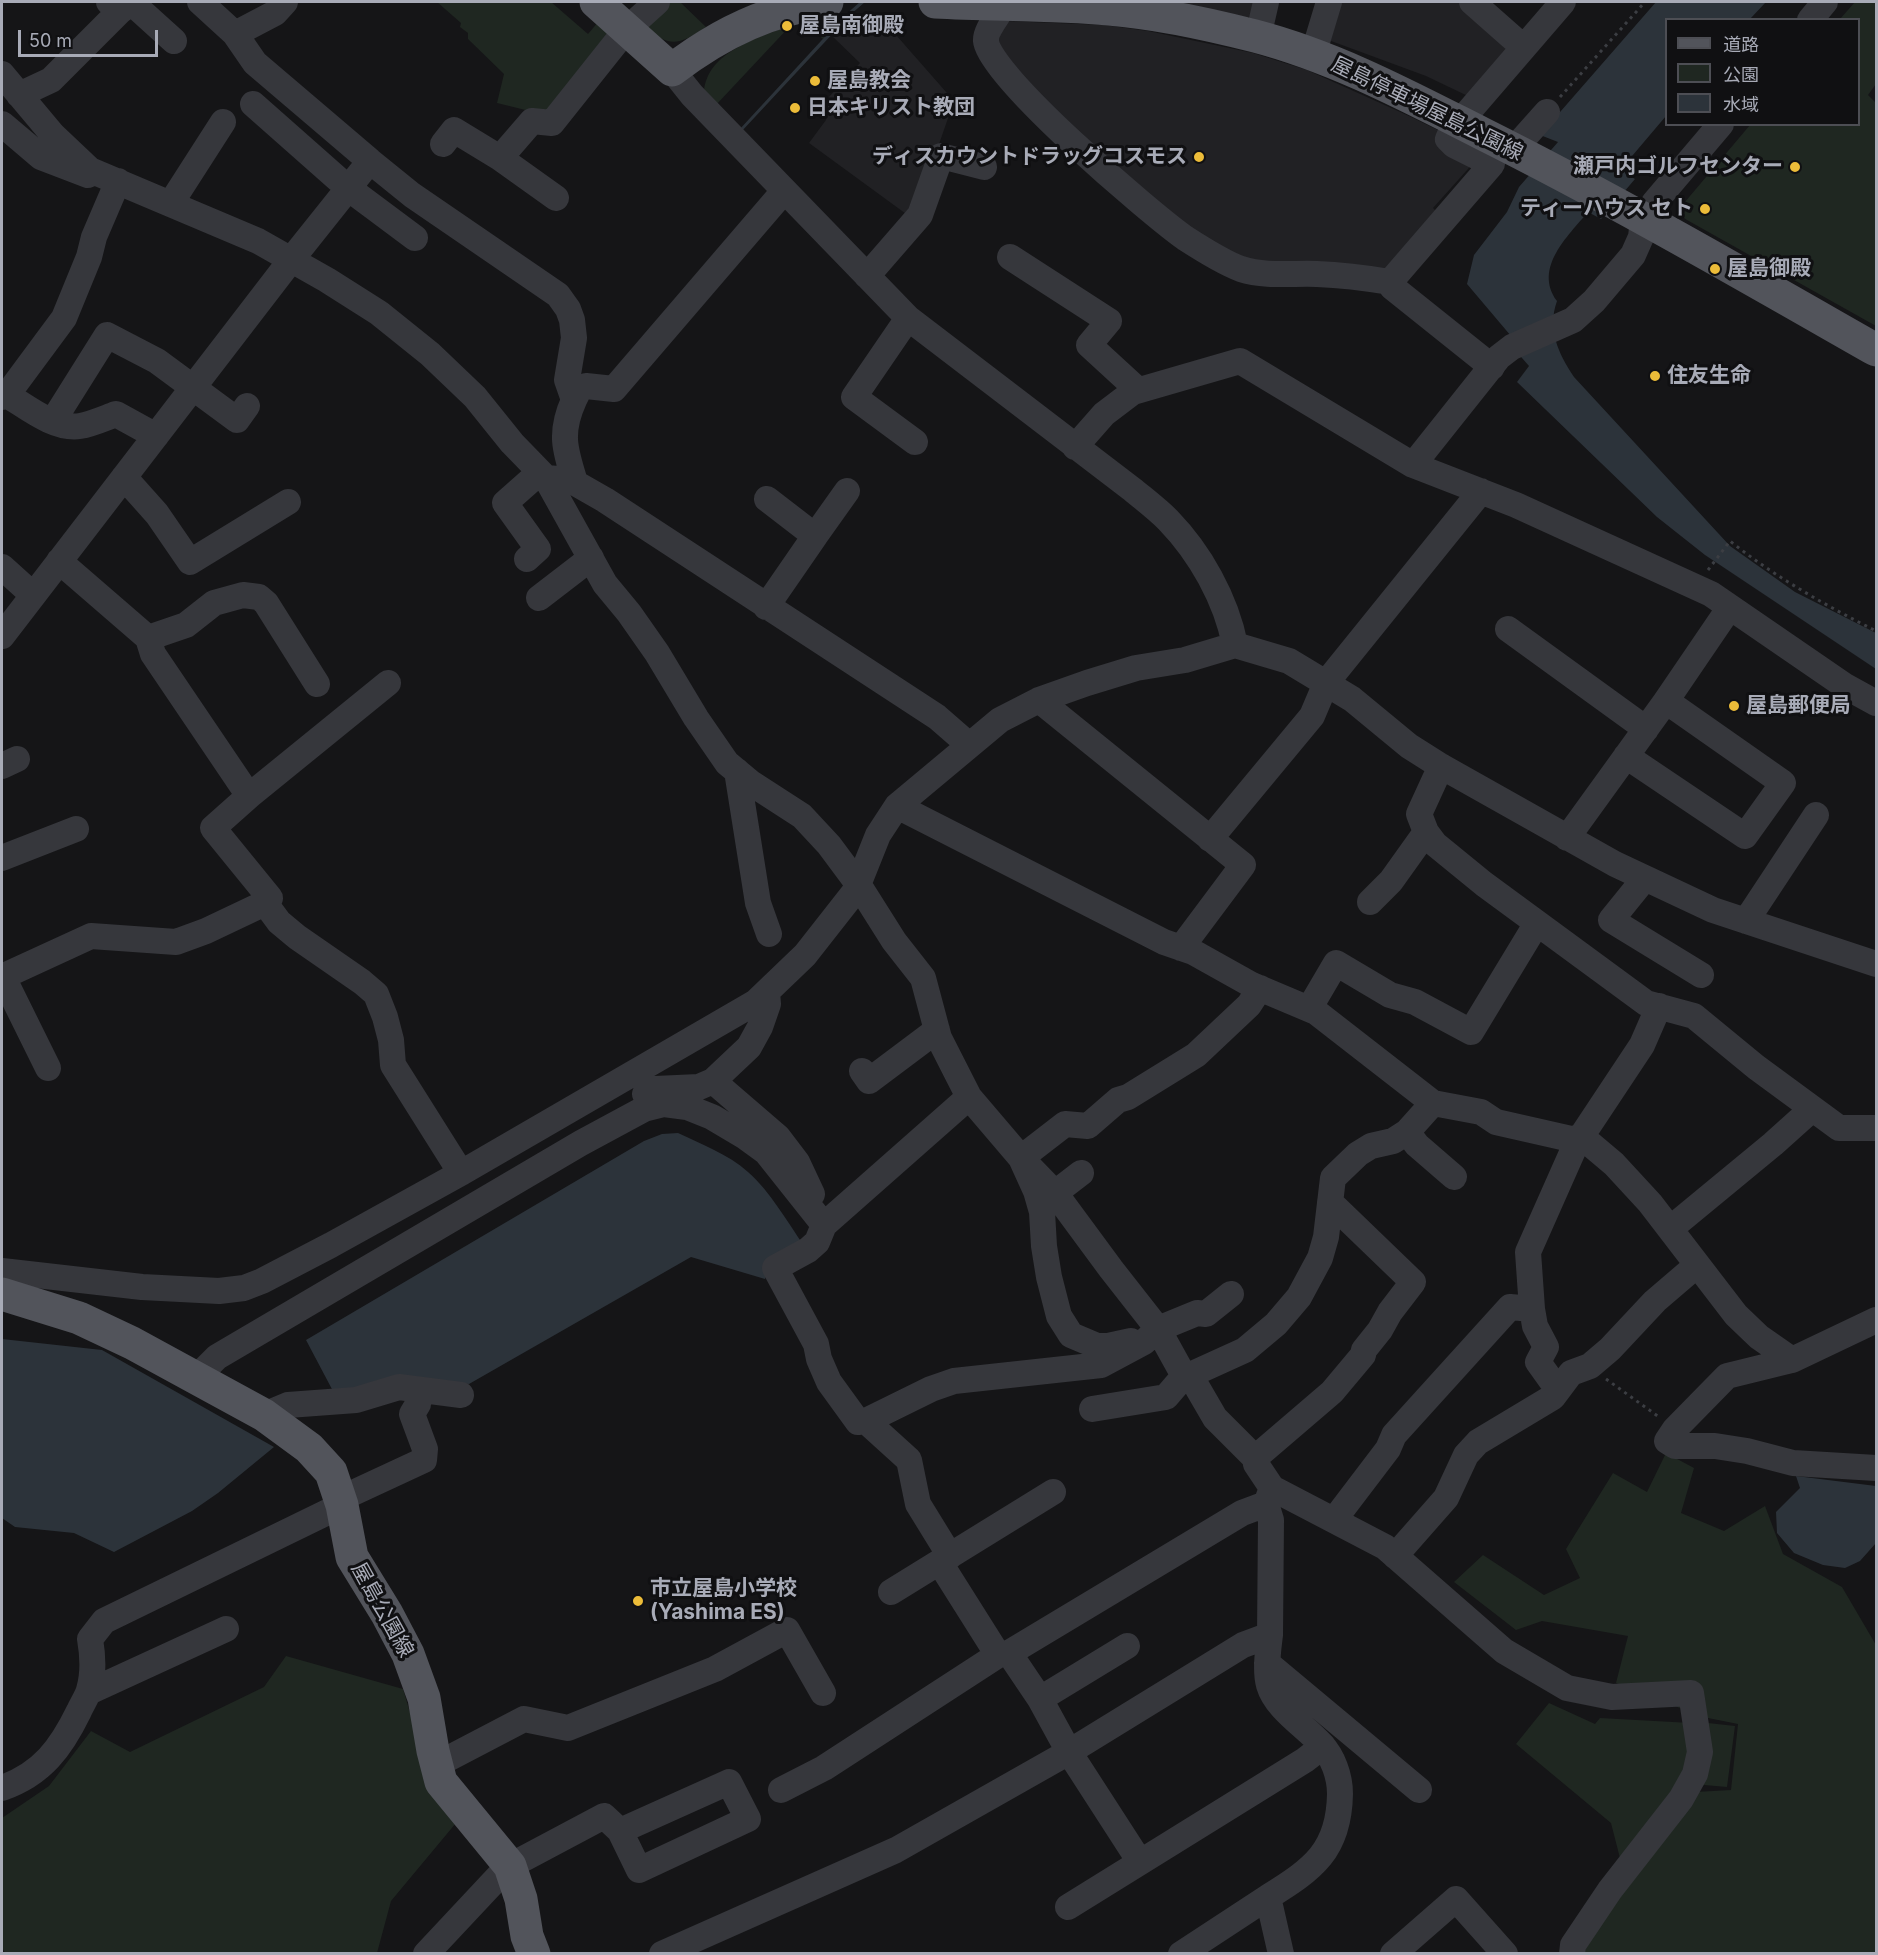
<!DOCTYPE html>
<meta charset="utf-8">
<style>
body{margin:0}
#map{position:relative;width:1878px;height:1955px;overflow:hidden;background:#151517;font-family:Inter,"Noto Sans JP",sans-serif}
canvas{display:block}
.frame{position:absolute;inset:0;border:3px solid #a8abb7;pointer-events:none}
.legend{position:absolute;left:1665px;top:18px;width:195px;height:108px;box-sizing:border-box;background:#101012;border:2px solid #4d4e54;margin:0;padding:8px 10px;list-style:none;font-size:18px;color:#a8abb7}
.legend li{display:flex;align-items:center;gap:12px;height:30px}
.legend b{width:30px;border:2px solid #4d4e54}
.scale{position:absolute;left:18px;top:30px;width:140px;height:27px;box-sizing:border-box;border:3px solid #a8abb7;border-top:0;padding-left:8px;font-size:18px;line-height:21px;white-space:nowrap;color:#a8abb7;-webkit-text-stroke:4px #101012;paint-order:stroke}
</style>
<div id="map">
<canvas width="1878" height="1955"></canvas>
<div class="frame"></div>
<ul class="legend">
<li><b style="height:8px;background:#52545b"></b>道路</li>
<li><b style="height:16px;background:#1f2721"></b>公園</li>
<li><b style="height:16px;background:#2c333a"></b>水域</li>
</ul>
<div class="scale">50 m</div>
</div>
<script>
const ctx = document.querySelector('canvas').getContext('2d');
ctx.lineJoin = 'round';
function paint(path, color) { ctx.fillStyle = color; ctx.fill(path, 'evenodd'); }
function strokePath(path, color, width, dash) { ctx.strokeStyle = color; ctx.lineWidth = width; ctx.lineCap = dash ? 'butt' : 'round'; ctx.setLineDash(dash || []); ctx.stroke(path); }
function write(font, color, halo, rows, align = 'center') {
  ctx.font = font + ' Inter,"Noto Sans JP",sans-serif'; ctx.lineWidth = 6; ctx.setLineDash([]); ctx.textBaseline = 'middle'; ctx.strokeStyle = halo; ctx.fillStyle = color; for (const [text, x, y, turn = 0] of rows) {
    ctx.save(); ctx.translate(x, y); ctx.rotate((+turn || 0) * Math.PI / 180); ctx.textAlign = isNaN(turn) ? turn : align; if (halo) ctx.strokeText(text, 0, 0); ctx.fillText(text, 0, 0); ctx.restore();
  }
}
paint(new Path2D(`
 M 1164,2 L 1259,2 L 1258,9 L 1248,18 Z
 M 1335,2 L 1459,2 L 1508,45 L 1509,56 L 1472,98 L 1426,76 L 1323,38 Z
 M 850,15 L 882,15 L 882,19 L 954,101 L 913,219 L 809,143 L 826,120 L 829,97 L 860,63 L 831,35 Z
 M 1005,21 L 1104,25 L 1148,31 L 1253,53 L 1307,70 L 1409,116 L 1446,134 L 1476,160 L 1433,208 L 1440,215 L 1386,277 L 1241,264 L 1114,174 L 996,47 Z`), '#212124');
paint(new Path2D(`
 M 437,2 L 551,2 L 588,34 L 599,21 L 614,36 L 550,116 L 497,103 L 504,74 L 468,39 L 468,33 L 460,27 L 461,23 Z
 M 667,2 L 680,2 L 706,27 C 678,46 669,48 643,25 Z
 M 1855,2 L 1876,2 L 1876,84 L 1868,95 L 1876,103 L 1876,326 L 1687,220 L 1680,215 L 1679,209 L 1750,125 L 1858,124 L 1858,20 L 1840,19 Z
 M 844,16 L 823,39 L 803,22 Z
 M 791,25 L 716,105 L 704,92 C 707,51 759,38 791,25 Z
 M 1666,1453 L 1694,1468 L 1681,1513 L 1724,1531 L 1765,1506 L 1783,1554 L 1842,1587 L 1876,1645 L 1876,1953 L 1581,1953 L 1580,1948 L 1695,1792 L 1731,1790 L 1738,1724 L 1703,1717 L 1616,1683 L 1628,1636 L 1542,1621 L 1516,1630 L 1454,1582 L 1483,1555 L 1544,1595 L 1580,1578 L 1566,1549 L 1613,1473 L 1647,1492 Z
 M 286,1656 L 403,1689 L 429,1776 L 456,1823 L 391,1901 L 377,1953 L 6,1954 L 2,1948 L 2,1818 L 49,1786 L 91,1731 L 130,1752 L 264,1687 Z
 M 1549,1703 L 1595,1724 L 1600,1718 L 1691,1723 L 1691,1772 L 1622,1866 L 1611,1823 L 1516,1744 Z
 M 1699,1722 L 1735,1726 L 1727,1787 L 1693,1784 Z`), '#1f2721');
paint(new Path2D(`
 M 860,2 L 865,2 L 850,15 L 741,132 L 739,130 L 844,16 Z
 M 1656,2 L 1766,2 L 1750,19 L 1666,20 L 1666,116 L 1627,162 L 1625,173 L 1635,179 L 1601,219 L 1588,212 C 1568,236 1533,268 1557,301 C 1547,329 1558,353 1574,377 L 1730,546 L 1795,592 L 1876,633 L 1876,669 L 1705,555 L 1657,517 L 1517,382 L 1529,366 L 1515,350 L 1511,336 L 1467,284 L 1474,255 L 1507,212 L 1519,187 L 1558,142 L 1540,135 Z
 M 678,1133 C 701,1144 728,1154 748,1172 C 770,1191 788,1223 805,1247 L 771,1262 L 765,1279 L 691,1257 L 469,1384 L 418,1377 L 334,1393 L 306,1340 L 644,1141 L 662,1134 Z
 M 2,1339 L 102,1350 L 274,1447 L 218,1493 L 192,1511 L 114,1552 L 74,1533 L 15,1527 L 2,1518 Z
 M 1796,1476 L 1876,1486 L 1876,1543 L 1860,1561 L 1845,1568 L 1823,1565 L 1794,1553 L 1777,1533 L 1776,1512 L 1800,1488 Z`), '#2c333a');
strokePath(new Path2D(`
 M 1560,97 L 1645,2
 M 1708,570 L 1730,541 C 1775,577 1825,605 1876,631
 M 1606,1379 L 1659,1417`), '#3c3e43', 3, [3, 4.5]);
strokePath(new Path2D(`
 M 200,2 L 235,34 L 255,63 L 370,161 L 412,195 L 558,295 L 568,309 L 572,320 L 574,338 L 567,380 L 574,400 C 559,433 565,450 575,482
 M 1472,2 L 1523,47
 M 1004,5 C 999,15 985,30 986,41 C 988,75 1151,214 1185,238 C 1202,249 1222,262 1241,269 C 1266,277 1292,273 1317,274 C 1342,275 1366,278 1390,282
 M 119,12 L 131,2 L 174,41
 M 1810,20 L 1825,2
 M 235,34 L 275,13 L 285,2
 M 1258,37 L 1266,2
 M 1313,55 L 1329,2
 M 672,70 L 692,95 L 908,318 L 1133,490 C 1145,500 1157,509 1168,520 C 1200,553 1226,599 1235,645
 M 2,74 L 53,135 L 90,170 L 258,241 L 327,280 L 379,313 L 430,354 L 475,397 L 512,443 L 546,478 L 570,480 L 605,500 L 937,717 L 968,744
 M 19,95 L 51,80 L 119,12 L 109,2
 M 253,104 L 348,188 L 415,238
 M 2,124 L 41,157 L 88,175
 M 443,144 L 454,130 L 500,158 L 532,121 L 552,123 L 626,30 L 657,2
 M 1514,149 L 1547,112
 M 500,158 L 556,198
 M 171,203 L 223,122
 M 1010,257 L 1109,321 L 1089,345 L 1138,390
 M 867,276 L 920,215 L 941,156 L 984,167
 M 908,318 L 854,397 L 915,442
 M 1492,367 L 1392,287 L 1390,282 L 1492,164 L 1454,145 L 1448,139 L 1451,132 L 1563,2
 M 7,395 L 64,318 L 89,257 L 94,237 L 118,181
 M 2,397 L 7,395 C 27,407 55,430 80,426 C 92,424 105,418 116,414 L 156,436
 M 574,400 L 579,390 L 586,386 L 614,389 L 784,191
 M 53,421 L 107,335 L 157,361 L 237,420 L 247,406
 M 1075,447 L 1104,414 L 1133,392 L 1240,361 L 1413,465 L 1516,505 L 1711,594 L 1845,686 L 1876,703
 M 1413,465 L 1499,357 L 1512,347 L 1573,320 L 1594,301 L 1633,255 L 1641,237 L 1643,220 L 1654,203 L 1721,124
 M 124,477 L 157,514 L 190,562 L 288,502
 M 546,478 L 605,584 L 629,613 L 657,653 L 696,718 L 727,763 L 751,783 L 802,816 L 829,845 L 858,884 L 894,941 L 923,978 L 939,1038 L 969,1097 L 1021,1158 L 1055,1193 L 1111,1269 L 1158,1329 L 1184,1376 L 1190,1375 L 1215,1418 L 1255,1458 L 1256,1464 L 1272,1488 L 1266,1504 L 1271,1520 L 1270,1635 L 1243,1645 L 1069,1752 L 896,1850 L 662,1954
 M 815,536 L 847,491
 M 527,559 L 538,549 L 505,503 L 540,472
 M 59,561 L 148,638 L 186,625 L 214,603 L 243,595 L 259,597 L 266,603 L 317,684
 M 2,567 L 33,595
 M 539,598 L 591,558
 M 766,607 L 815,536 L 767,499
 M 1508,629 L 1646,729
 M 2,636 L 291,260 L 370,161
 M 148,638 L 153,654 L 249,796
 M 1039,700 L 1243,865 L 1181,948
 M 1626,756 L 1745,836 L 1783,783 L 1666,701
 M 2,766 L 17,759
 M 1441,766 L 1419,814 L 1426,832 L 1435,844 L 1484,884 L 1646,1003 L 1694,1016 L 1756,1067 L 1839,1128 L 1876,1128
 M 737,771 L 758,903 L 769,934
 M 897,806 L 1164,942 L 1193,952 L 1252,985 L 1316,1012 L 1433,1103
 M 1567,838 L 1666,701 L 1730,607
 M 1210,839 L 1312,716 L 1326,683 L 1481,491
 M 2,858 L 76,829
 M 1645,878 L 1611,920 L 1701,975
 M 1370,902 L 1391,881 L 1426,832
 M 265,903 L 270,898 L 213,828 L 249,796 L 388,683
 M 1746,921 L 1816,815
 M 2,977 L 91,936 L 176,942 L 206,931 L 265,903 L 279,922 L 297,937 L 362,982 L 376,994 L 385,1017 L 391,1040 L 393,1065 L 461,1173
 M 3,977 L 48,1068
 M 1309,1009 L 1336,963 L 1390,995 L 1415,1002 L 1471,1032 L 1537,923
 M 862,1071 L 869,1081 L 937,1030
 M 713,1081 L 778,1137 L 797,1162 L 812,1194
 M 645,1094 L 655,1089 L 699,1087 L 713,1081 L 749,1047 L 760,1027 L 768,1004 L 767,992
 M 969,1097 L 824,1225 L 817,1242 L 808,1250 L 775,1268 L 816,1344 L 819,1359 L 829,1382 L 858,1422 L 866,1421 L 931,1389 L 954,1381 L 1101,1365 L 1144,1342 L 1158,1329 L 1197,1313 L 1206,1314 L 1231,1294
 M 1407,1132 L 1433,1103 L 1481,1112 L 1496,1122 L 1571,1139 L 1582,1137 L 1614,1164 L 1650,1203 L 1736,1315 L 1759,1337 L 1792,1360 L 1876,1320
 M 1055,1193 L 1081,1173
 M 1670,1229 L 1773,1144 L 1812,1109
 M 2,1271 L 142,1287 L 219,1291 L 244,1288 L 262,1281 L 331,1245 L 461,1173 L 756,1002 L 805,955 L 856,890 L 878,835 L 897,806 L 1000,720 L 1039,700 L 1087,683 L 1136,668 L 1185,660 L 1235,645 L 1289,661 L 1352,699 L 1409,746 L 1439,765 L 1615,864 L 1713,910 L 1876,964
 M 1532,1309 L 1528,1252 L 1575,1146 L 1642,1045 L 1659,1006
 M 1131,1341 L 1108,1346 L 1097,1346 L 1071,1335 L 1059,1316 L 1049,1277 L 1044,1246 L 1042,1212 L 1036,1191 L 1021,1158 L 1065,1124 L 1088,1126 L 1118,1100 L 1128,1097 L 1196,1055 L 1249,1005 L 1260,988
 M 1792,1360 L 1727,1376 L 1675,1429 L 1667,1441 L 1675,1446 L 1715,1446 L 1747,1451 L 1793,1463 L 1876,1468
 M 1190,1375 L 1245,1350 L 1276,1324 L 1299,1297 L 1320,1258 L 1326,1237 L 1333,1178 L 1358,1154 L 1371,1146 L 1393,1141 L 1407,1132 L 1417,1145 L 1454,1177
 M 199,1380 L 205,1369 L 217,1357 L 581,1143 L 644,1109 L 664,1104 L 687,1107 L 712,1117 L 744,1136 L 766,1152 L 824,1225
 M 1092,1409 L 1166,1397 L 1184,1376
 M 264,1415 L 288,1405 L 356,1400 L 399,1387 L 461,1395
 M 866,1421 L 909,1460 L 918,1504 L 950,1556
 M 1255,1458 L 1332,1392 L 1363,1355 L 1364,1350 L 1380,1330 L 1390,1312 L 1413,1282 L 1330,1202
 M 1272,1488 L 1385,1547 L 1504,1651 L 1567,1688 L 1612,1697 L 1691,1693 L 1700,1752 L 1695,1774 L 1681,1799 L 1610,1890 L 1573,1945 L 1572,1954
 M 340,1499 L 424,1460 L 425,1449 L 412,1414 L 418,1404
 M 1334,1520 L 1388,1449 L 1394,1435 L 1510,1307 L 1532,1309 L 1535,1326 L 1546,1347 L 1538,1362 L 1553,1383 L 1559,1388
 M 1395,1556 L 1446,1498 L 1466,1455 L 1478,1442 L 1553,1397 L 1571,1373 L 1590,1366 L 1610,1349 L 1655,1301 L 1697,1265
 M 940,1563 L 998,1655 L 1009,1653 L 1040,1699 L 1069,1752 L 1140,1862
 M 891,1592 L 1053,1492
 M 1270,1635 C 1268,1651 1265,1670 1269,1685 C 1276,1709 1305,1726 1321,1744 C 1333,1757 1340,1776 1340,1794 C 1339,1851 1313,1869 1268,1897 L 1281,1954
 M 1009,1653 L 1242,1513 L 1266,1504
 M 1267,1663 L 1419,1790
 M 89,1692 L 226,1629
 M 1040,1699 L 1127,1646
 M 436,1765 L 524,1719 L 568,1728 L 715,1669 L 787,1630 L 823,1693
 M 2,1788 C 42,1774 61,1748 79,1711 C 82,1704 87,1697 89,1690 C 94,1673 93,1656 90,1639 L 104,1621 L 342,1505
 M 781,1790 L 824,1768 L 998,1655
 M 1068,1907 L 1305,1760 L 1323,1746
 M 426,1954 L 499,1876 L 510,1866 L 604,1816 L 620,1831 L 639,1870 L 748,1819 L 729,1782 L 620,1831
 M 1181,1954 L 1268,1897
 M 1393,1954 L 1456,1899 L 1505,1954`), '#36373c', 26);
strokePath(new Path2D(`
 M 596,2 L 672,70 C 717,35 770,9 827,2
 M 935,2 C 993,5 1052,4 1109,9 C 1158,13 1208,24 1255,36 C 1335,57 1408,96 1481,133 C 1615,200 1746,276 1876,350
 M 2,1294 L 79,1318 L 132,1343 L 264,1415 L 309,1448 L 331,1472 L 342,1505 L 352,1557 L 387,1614 L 408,1654 L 424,1698 L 433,1751 L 441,1782 L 510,1866 L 521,1899 L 527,1936 L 534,1954`), '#52545b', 33);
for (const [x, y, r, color] of [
 [787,26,6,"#ecbc39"],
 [815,81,6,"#ecbc39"],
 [795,108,6,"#ecbc39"],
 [1199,157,6,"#ecbc39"],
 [1795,167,6,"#ecbc39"],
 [1705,209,6,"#ecbc39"],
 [1715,269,6,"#ecbc39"],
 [1655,376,6,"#ecbc39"],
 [1734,706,6,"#ecbc39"],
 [638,1601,6,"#ecbc39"]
]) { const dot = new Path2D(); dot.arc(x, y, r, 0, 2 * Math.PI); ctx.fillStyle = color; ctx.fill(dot); strokePath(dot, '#101012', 2); }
write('bold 21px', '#a8abb7', '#101012', [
 ["屋島南御殿",799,26],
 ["屋島教会",827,81],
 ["日本キリスト教団",807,108],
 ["ディスカウントドラッグコスモス",1187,157,"right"],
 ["瀬戸内ゴルフセンター",1783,167,"right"],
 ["ティーハウス セト",1693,209,"right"],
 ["屋島御殿",1727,269],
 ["住友生命",1667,376],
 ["屋島郵便局",1746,706],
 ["市立屋島小学校",650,1589],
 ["(Yashima ES)",650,1613]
], 'left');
write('21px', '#a8abb7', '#101012', [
 ["屋島停車場屋島公園線",1427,109,26],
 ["屋島公園線",382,1610,61]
]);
</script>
